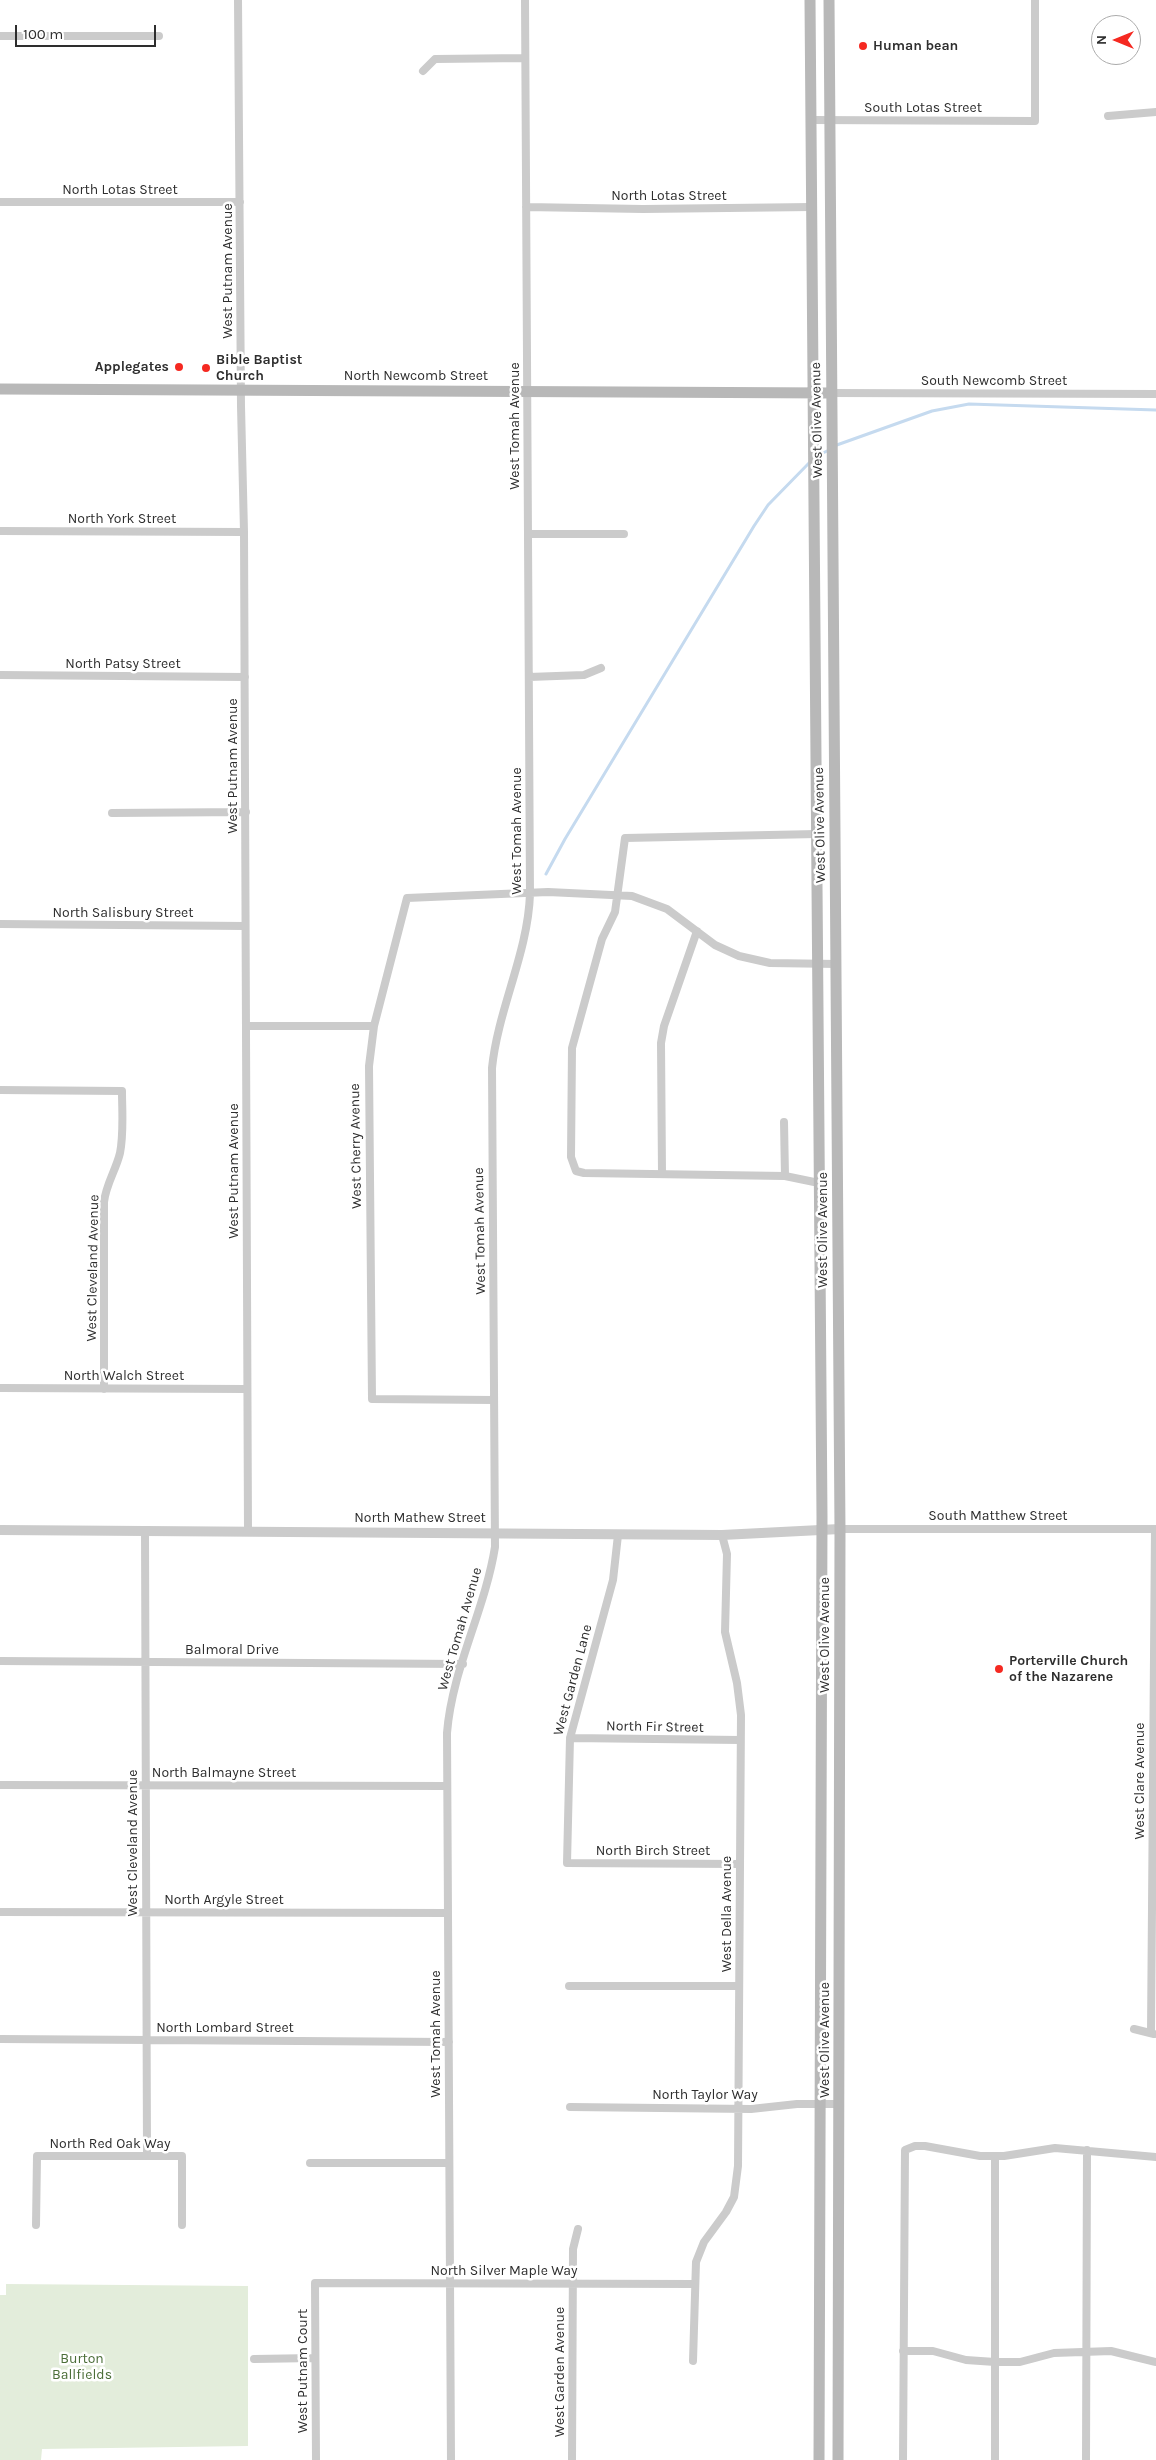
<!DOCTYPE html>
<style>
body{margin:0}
#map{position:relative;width:1156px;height:2460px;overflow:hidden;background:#fff;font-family:Karla,sans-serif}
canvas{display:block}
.north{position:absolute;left:1091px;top:15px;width:50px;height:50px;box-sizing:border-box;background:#fff;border:1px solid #ababab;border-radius:50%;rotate:270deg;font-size:14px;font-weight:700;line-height:20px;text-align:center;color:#2e2e2e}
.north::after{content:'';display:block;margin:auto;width:18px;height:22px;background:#f52921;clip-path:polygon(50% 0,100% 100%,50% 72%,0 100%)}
.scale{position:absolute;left:15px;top:25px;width:141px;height:22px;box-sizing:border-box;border:2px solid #2e2e2e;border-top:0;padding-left:6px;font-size:15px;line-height:18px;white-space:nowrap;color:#2e2e2e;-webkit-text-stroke:4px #fff;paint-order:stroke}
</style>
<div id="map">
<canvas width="1156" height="2460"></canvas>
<div class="north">N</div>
<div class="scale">100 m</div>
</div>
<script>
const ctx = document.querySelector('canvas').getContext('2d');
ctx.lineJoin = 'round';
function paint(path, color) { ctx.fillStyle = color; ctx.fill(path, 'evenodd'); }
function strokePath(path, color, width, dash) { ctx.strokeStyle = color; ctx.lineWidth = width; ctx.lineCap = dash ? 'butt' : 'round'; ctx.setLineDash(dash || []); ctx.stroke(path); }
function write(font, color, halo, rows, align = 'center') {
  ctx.font = font + ' Karla,sans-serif'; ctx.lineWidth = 5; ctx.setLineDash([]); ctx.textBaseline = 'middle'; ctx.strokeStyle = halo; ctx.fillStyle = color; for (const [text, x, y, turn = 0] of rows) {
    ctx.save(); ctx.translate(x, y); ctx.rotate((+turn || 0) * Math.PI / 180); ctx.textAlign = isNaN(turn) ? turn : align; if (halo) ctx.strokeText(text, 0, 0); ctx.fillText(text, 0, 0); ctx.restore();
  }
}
paint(new Path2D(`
 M 6,2284 L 248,2286 L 248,2446 L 42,2449 L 41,2460 L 0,2460 L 0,2295 L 6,2295 Z`), '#e3eddb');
strokePath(new Path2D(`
 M 834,446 L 932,411 L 969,404 L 1156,410
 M 817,456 L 829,450
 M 546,874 L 565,839 L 754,526 L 768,505 L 810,462`), '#c5daef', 3);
strokePath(new Path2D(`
 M 238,0 L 241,406 L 244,532 L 248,1531
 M 0,36 L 159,36
 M 423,71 L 435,59 L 525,58
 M 1108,116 L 1156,112
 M 811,120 L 1035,121 L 1035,0
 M 0,202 L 240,202
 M 526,207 L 643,209 L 812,207
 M 831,393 L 1156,394
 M 0,531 L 244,532
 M 528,534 L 624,534
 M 0,675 L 245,677
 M 529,677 L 584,675 L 601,668
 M 112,813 L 246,812
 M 817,834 L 625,838 L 615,912 L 602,939 L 572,1048 L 571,1157 L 576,1171 L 584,1173 L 785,1176 L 819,1183
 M 0,924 L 245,926
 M 246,1026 L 374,1026
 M 0,1090 L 122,1091 C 122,1111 124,1133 120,1153 C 116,1170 106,1184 104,1202 L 104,1389
 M 784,1122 L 785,1176
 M 662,1174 L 661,1043 L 664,1026 L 697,931
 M 0,1388 L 247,1389
 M 494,1400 L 372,1399 L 369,1066 L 374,1026 L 407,898 L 548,892 L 632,896 L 667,909 L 715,945 L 739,956 L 770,963 L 837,964
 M 840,1529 L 1156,1529
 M 145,1530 L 147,2156
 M 618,1535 L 613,1580 L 570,1738 L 567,1863 L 739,1864
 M 0,1661 L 463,1664
 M 570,1738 L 740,1740
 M 0,1785 L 447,1786
 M 0,1912 L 448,1913
 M 569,1986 L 739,1986
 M 1134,2029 L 1154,2034
 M 1151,2033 L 1155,1529
 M 0,2039 L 449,2042
 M 570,2107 L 751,2109 L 797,2104 L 839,2104
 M 995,2156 L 995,2460
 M 310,2163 L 449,2163
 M 36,2225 L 37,2156 L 182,2156 L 182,2225
 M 903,2351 L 933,2351 L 966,2360 L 995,2362 L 1020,2362 L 1054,2353 L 1111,2351 L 1156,2362
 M 254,2359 L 315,2358
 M 693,2361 L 696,2262 L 704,2242 L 726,2212 L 734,2197 L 738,2166 L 741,1715 L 737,1683 L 725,1632 L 727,1554 L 722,1535
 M 316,2460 L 315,2283 L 694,2284
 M 451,2460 L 447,1733 C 452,1669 485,1610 495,1547 L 492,1068 C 498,1009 528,953 530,894 L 525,0
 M 572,2460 L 573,2249 L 578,2229
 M 903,2460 L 905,2150 L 915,2146 L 925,2146 L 980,2156 L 1004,2156 L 1055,2148 L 1156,2157
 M 1086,2460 L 1087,2150`), '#cbcbcb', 8);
strokePath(new Path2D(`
 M 0,1530 L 722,1535 L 840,1529`), '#cbcbcb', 10);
strokePath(new Path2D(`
 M 810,0 L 822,1516 L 819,2460
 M 829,0 L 840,1529 L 838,2460
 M 0,389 L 831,393`), '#b8b8b8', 11);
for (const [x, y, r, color] of [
 [863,46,5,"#f52921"],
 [179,367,5,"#f52921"],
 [206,368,5,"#f52921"],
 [999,1669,5,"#f52921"]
]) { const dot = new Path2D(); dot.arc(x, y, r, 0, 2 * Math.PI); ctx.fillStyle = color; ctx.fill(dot); strokePath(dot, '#fff', 2); }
write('bold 14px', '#2e2e2e', '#fff', [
 ["Human bean",873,46],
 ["Bible Baptist",216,360],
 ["Church",216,376],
 ["Applegates",169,367,"right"],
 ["Porterville Church",1009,1661],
 ["of the Nazarene",1009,1677]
], 'left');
write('14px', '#2e2e2e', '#fff', [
 ["South Lotas Street",923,108],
 ["North Lotas Street",120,190],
 ["North Lotas Street",669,196],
 ["West Putnam Avenue",228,271,-90],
 ["North Newcomb Street",416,376],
 ["South Newcomb Street",994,381],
 ["West Olive Avenue",817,420,-91],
 ["West Tomah Avenue",515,426,-90],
 ["North York Street",122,519],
 ["North Patsy Street",123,664],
 ["West Putnam Avenue",233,766,-90],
 ["West Olive Avenue",820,825,-91],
 ["West Tomah Avenue",517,831,-90],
 ["North Salisbury Street",123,913],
 ["West Cherry Avenue",356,1146,-91],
 ["West Putnam Avenue",234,1171,-90],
 ["West Olive Avenue",823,1230,-90],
 ["West Tomah Avenue",480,1231,-91],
 ["West Cleveland Avenue",93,1268,-89],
 ["North Walch Street",124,1376],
 ["South Matthew Street",998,1516],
 ["North Mathew Street",420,1518],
 ["West Tomah Avenue",460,1629,-74],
 ["West Olive Avenue",825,1635,-90],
 ["Balmoral Drive",232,1650],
 ["West Garden Lane",573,1680,-75],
 ["North Fir Street",655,1727,1],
 ["North Balmayne Street",224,1773],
 ["West Clare Avenue",1140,1781,-90],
 ["West Cleveland Avenue",133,1843,-90],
 ["North Birch Street",653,1851],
 ["North Argyle Street",224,1900],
 ["West Della Avenue",727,1914,-90],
 ["North Lombard Street",225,2028],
 ["West Tomah Avenue",436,2034,-90],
 ["West Olive Avenue",825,2040,-90],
 ["North Taylor Way",705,2095],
 ["North Red Oak Way",110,2144],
 ["North Silver Maple Way",504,2271],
 ["West Putnam Court",303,2371,-90],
 ["West Garden Avenue",560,2372,-90]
]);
write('14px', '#4b6e38', '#fff', [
 ["Burton",82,2359],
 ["Ballfields",82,2375]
]);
</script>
